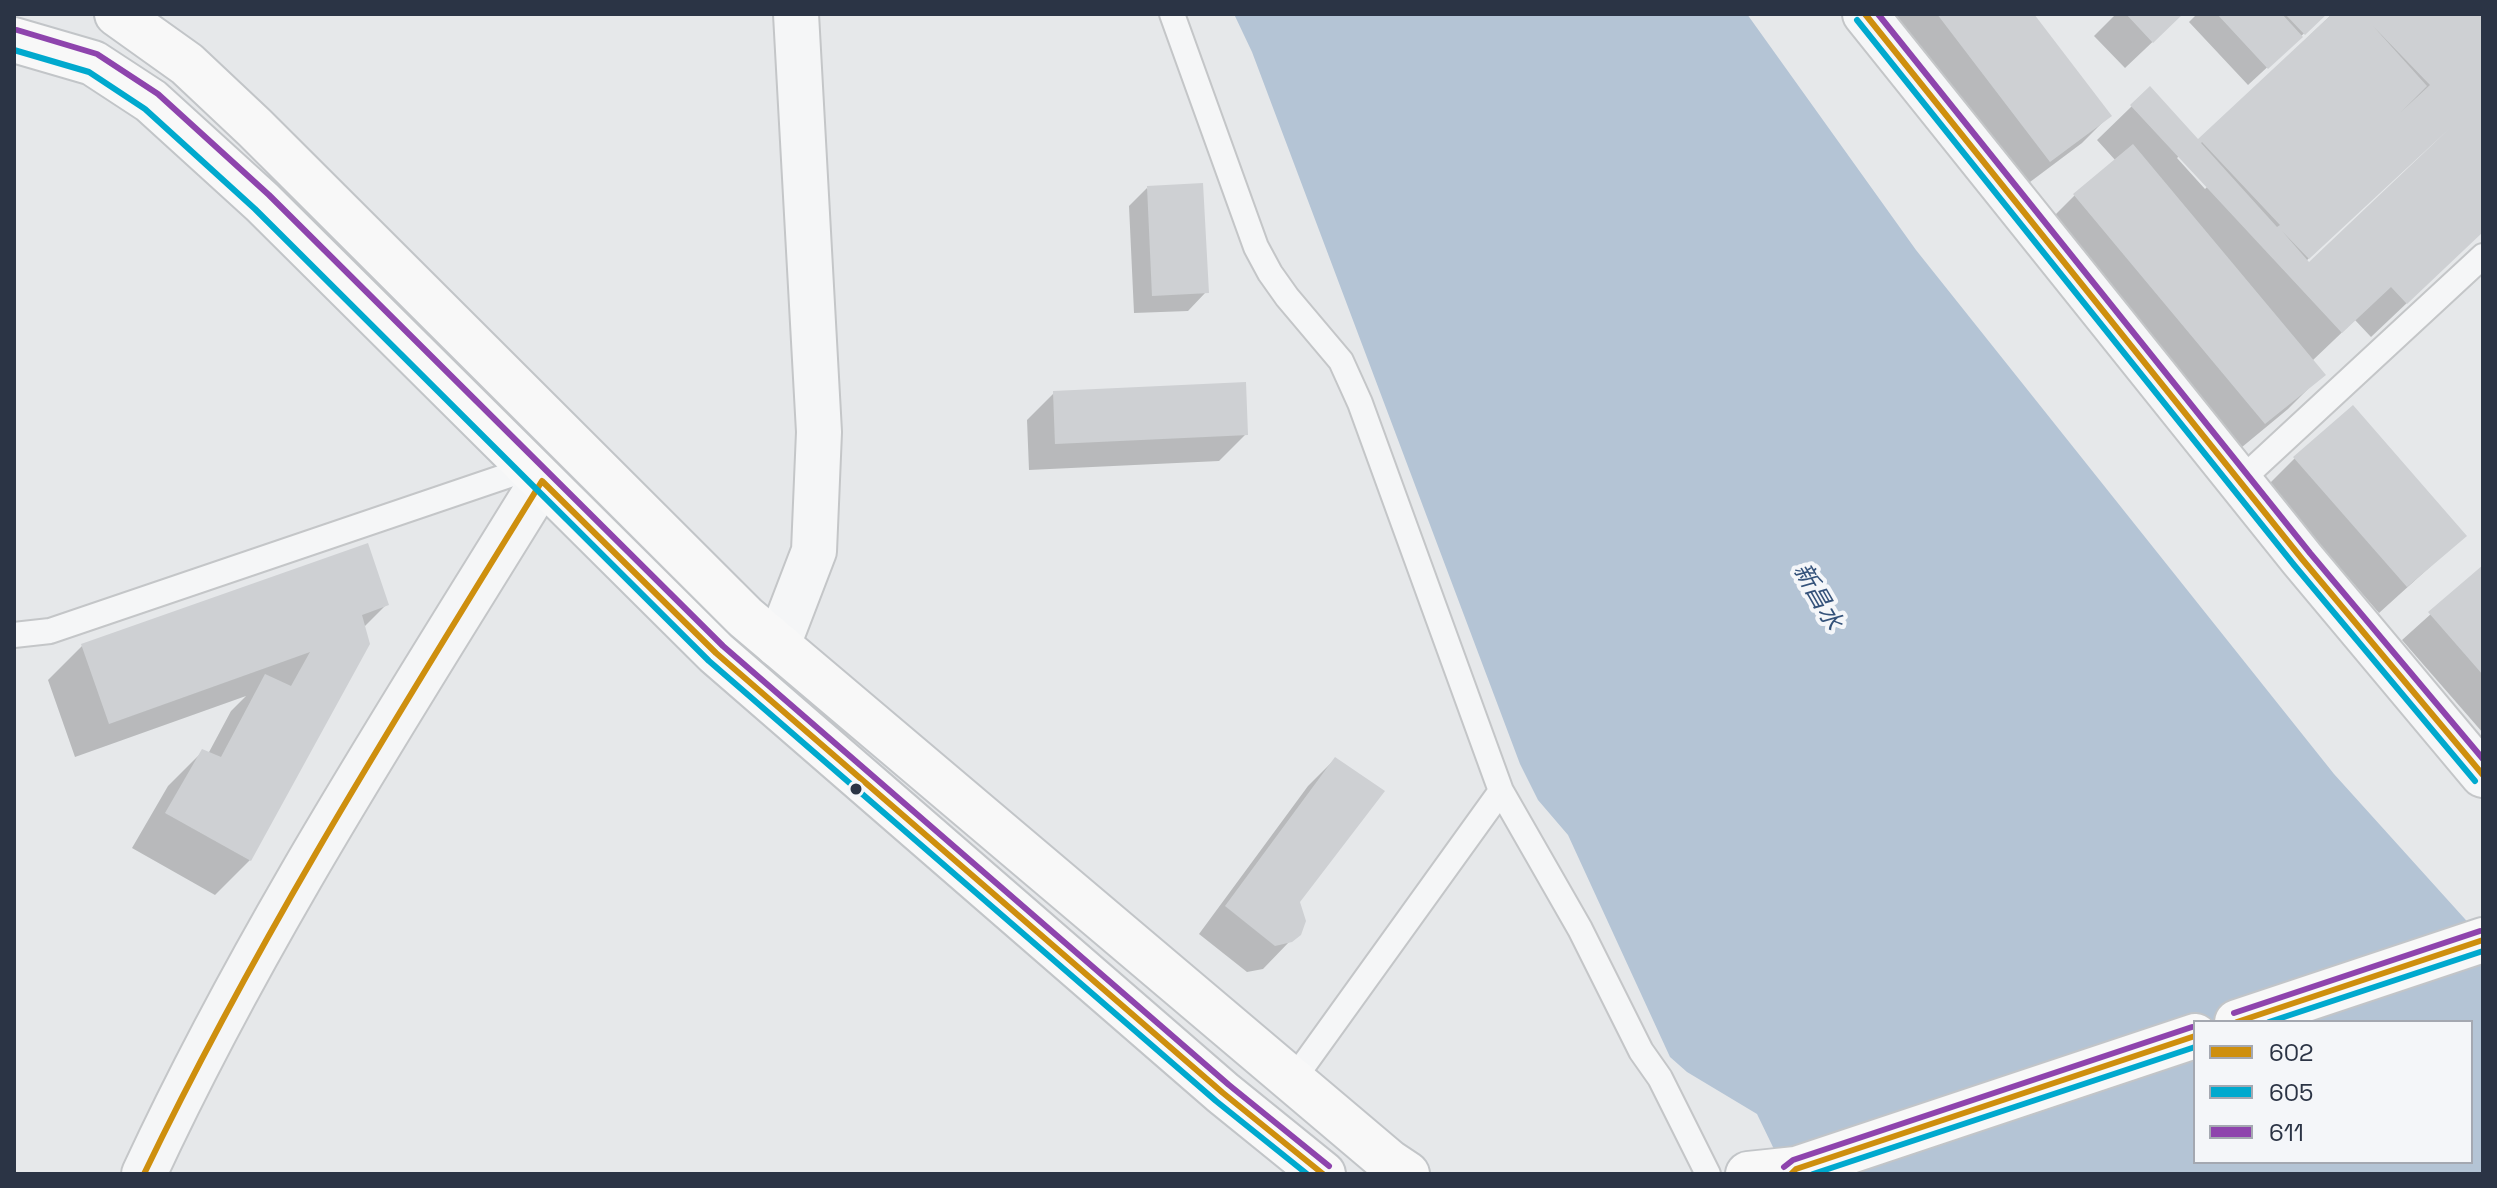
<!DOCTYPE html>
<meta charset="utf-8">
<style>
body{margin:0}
#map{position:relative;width:2497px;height:1188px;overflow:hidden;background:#e6e8ea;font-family:"Space Grotesk",sans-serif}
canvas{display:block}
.frame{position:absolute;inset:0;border:16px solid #2b3445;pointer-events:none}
.legend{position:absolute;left:2193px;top:1020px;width:280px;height:144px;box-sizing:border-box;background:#f4f6f9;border:2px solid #a4a8b1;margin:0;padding:10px 14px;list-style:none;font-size:24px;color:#2b3445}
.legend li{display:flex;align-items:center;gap:16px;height:40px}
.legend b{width:40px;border:2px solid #a4a8b1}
</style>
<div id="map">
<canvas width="2497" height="1188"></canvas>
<div class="frame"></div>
<ul class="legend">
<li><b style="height:10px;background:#ce8f0e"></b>602</li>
<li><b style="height:10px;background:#00a9ce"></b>605</li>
<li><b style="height:10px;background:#8e44ad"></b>611</li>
</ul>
</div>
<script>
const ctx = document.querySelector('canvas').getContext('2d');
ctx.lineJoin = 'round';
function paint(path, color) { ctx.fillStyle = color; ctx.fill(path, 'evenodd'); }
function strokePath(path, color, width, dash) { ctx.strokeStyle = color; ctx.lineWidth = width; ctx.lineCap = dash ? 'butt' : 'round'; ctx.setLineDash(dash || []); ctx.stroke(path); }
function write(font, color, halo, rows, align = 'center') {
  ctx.font = font + ' "Space Grotesk","Noto Sans SC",sans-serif'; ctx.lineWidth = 8; ctx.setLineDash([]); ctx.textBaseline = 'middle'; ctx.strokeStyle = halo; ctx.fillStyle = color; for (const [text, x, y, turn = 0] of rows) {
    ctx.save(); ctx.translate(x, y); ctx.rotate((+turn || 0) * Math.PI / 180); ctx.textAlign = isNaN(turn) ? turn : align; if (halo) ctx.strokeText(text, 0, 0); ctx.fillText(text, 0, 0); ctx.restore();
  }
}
paint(new Path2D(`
 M 1234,14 L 1747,14 L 1916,250 L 2334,774 L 2483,939 L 2483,1174 L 1786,1174 L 1757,1114 L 1687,1072 L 1670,1057 L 1568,835 L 1538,800 L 1520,764 L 1252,52 ZM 2195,1022 L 2471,1022 L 2471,1162 L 2195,1162 Z`), '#b4c4d5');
paint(new Path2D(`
 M 1890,14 L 2031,14 L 2109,116 L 2082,143 L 2022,188 Z
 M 2116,14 L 2182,14 L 2125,68 L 2094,36 Z
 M 2197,14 L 2325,14 L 2248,85 L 2189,22 Z
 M 2332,14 L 2480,14 L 2483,17 L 2483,231 L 2371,337 L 2355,320 L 2312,361 L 2323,374 L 2288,409 L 2230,457 L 2040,230 L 2075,195 L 2116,161 L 2097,140 L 2132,106 L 2198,142 ZM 2457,120 L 2460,123 L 2309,265 L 2306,261 ZM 2180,155 L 2208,186 L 2205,189 L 2177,158 Z
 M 1147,188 L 1206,292 L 1188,311 L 1134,313 L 1129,206 Z
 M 1054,393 L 1246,434 L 1219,461 L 1029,470 L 1027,420 Z
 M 2295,458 L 2464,536 L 2379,613 L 2268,485 Z
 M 2483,567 L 2483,733 L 2402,640 Z
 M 386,605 L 363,628 L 250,860 L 215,895 L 132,848 L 168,786 L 203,751 L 208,754 L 231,711 L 246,696 L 75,757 L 48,680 L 82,646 Z
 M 1335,759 L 1298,902 L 1290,941 L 1263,969 L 1247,972 L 1199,934 L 1308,786 Z`), '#0003');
paint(new Path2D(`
 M 1937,14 L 2034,14 L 2112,116 L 2050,162 Z
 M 2126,14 L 2183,14 L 2153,43 Z
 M 2217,14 L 2282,14 L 2303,37 L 2268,69 Z
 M 2285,14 L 2327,14 L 2305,35 Z
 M 2332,14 L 2483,14 L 2483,232 L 2407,304 L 2391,287 L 2342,333 L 2130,105 L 2150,86 L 2198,139 ZM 2373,26 L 2430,85 L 2401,112 L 2427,86 ZM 2450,128 L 2309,262 L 2282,231 L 2309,259 ZM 2202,142 L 2280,225 L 2277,227 L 2201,143 Z
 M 2133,144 L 2326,375 L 2265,424 L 2073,194 Z
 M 1203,183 L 1209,293 L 1152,296 L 1147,186 Z
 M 1246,382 L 1248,435 L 1055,444 L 1053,391 Z
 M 2353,405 L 2467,536 L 2407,587 L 2293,457 Z
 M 368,543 L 389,605 L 362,615 L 370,644 L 251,861 L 165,813 L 202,749 L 221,757 L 265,674 L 291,686 L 310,652 L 109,724 L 81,644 Z
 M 2483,565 L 2483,675 L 2428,612 Z
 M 1335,757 L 1385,791 L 1300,902 L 1306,921 L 1301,935 L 1292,942 L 1275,946 L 1225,906 Z`), '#ced0d3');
const service = new Path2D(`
 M 1172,14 L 1256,247 L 1270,273 L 1287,297 L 1341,361 L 1360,403 L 1501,791 L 1293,1080
 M 2240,481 L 2483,256
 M 14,635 L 50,631 L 530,468
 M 1501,791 L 1580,929 L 1641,1051 L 1660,1078 L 1708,1174`);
const minor = new Path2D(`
 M 778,645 L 814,551 L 819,432 L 796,14
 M 144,1174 C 256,932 403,707 542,481`);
const tertiary = new Path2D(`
 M 1865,14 L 2302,559 L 2483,775`);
const primary = new Path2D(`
 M 117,14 L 187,64 L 255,128 L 745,617 L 1389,1162 L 1407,1174
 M 14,40 L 93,63 L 151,101 L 262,202 L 716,653 L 1223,1093 L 1323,1174
 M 2237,1022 L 2483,940
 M 1748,1174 L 1796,1169 L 2195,1036`);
strokePath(service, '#c4c6c8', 28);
strokePath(minor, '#c4c6c8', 48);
strokePath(tertiary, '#c4c6c8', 48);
strokePath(primary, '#c2c5c8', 48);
strokePath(service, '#f5f6f7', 24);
strokePath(minor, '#f5f6f7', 44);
strokePath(tertiary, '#f5f6f7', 44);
strokePath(primary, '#f8f8f8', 44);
strokePath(new Path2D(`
 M 1865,14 L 2302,559 L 2483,775
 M 2237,1022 L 2483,940
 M 144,1174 C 260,933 402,708 542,481 L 716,653 L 1223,1093 L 1323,1174
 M 1791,1174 L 1796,1169 L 2195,1036`), '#ce8f0e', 6);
strokePath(new Path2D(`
 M 1857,20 L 2294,565 L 2475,781
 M 14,50 L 89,72 L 145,109 L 255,209 L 709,661 L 1216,1101 L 1307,1174
 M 2269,1022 L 2483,951
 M 1813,1174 L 2195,1047`), '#00a9ce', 6);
strokePath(new Path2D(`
 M 1878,14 L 2310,553 L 2483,759
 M 17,30 L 97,54 L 158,94 L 269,195 L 723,646 L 1229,1085 L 1329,1166
 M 2234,1013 L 2480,931
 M 1784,1167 L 1793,1160 L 2192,1027`), '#8e44ad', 6);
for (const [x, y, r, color] of [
 [856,789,7,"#2b3445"]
]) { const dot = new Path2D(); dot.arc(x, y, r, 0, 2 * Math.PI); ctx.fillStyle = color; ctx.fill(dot); strokePath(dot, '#f4f6f9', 3); }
write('italic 24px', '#34527a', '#f4f6f9', [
 ["新昌水",1817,597,60]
]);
</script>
